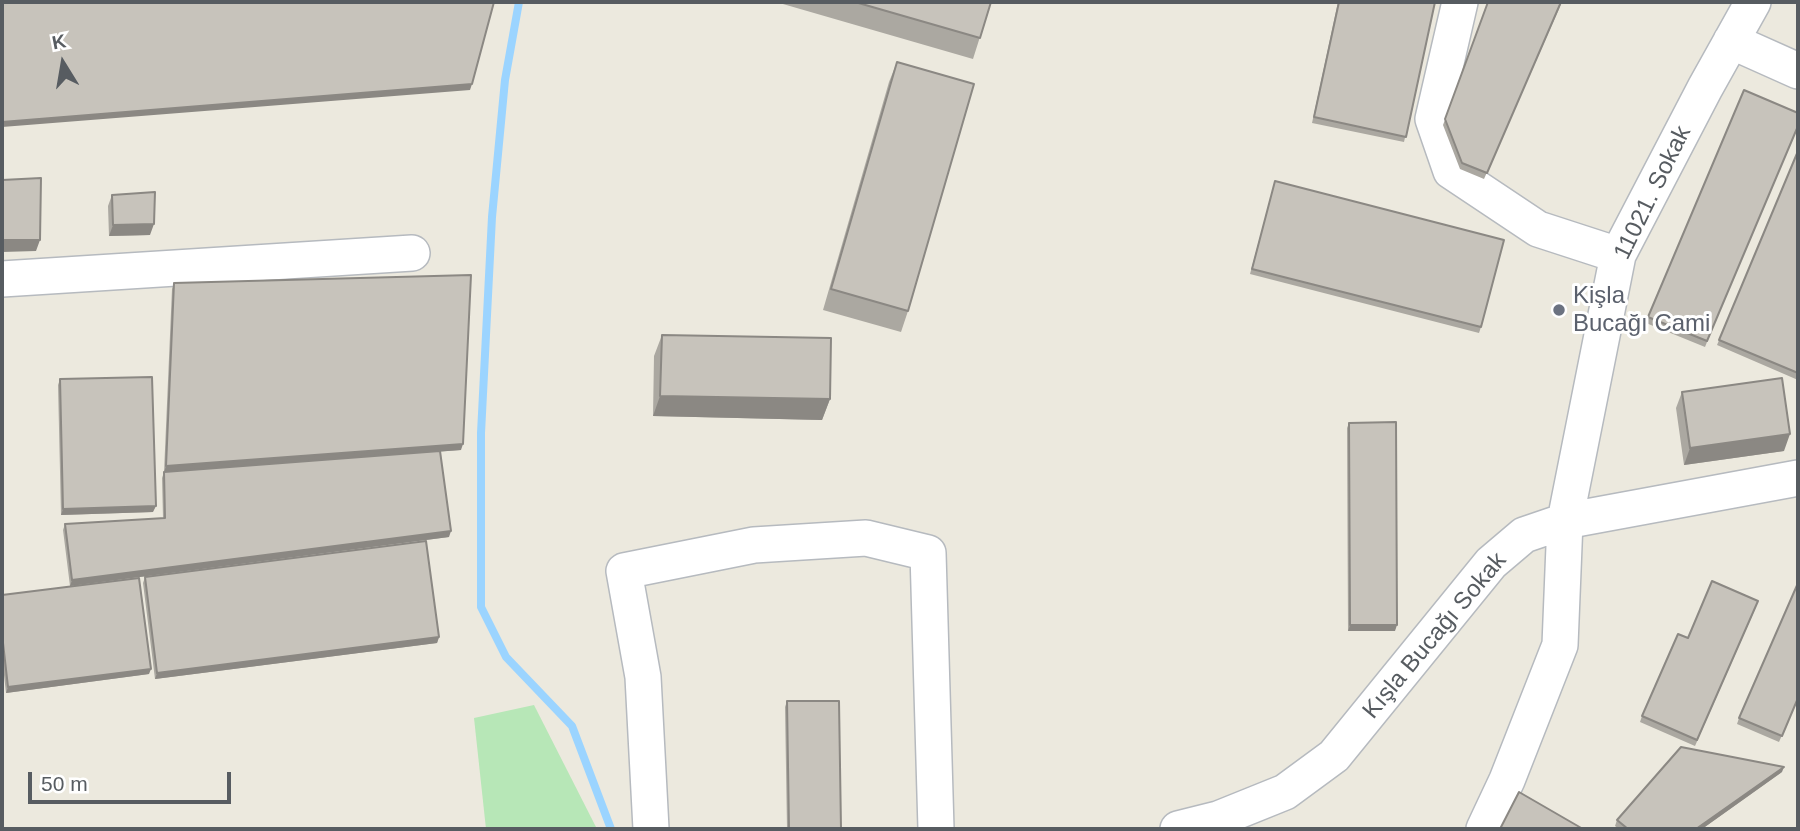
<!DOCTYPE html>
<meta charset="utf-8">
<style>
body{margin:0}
#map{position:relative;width:1800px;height:831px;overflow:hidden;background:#ece9de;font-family:Arial,sans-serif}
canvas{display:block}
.frame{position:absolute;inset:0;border:4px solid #575c61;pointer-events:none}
.north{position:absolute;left:28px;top:28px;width:70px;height:70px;-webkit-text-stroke:5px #fff;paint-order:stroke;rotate:349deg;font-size:19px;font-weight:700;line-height:28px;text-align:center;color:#575c61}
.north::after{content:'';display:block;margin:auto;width:24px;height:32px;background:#575c61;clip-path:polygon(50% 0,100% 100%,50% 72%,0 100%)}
.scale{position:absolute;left:28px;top:772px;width:203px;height:32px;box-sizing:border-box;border:4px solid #575c61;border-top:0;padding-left:9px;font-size:21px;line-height:24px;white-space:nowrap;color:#575c61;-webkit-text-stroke:5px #fff;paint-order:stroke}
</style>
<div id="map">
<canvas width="1800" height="831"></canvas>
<div class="frame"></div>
<div class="north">K</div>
<div class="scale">50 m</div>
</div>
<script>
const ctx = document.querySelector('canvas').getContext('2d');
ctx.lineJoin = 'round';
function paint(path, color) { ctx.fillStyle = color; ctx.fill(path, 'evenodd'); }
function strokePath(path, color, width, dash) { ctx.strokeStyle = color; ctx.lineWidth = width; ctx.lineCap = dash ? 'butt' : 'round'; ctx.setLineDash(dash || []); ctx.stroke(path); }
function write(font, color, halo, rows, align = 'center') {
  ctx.font = font + ' Arial,sans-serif'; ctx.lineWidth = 6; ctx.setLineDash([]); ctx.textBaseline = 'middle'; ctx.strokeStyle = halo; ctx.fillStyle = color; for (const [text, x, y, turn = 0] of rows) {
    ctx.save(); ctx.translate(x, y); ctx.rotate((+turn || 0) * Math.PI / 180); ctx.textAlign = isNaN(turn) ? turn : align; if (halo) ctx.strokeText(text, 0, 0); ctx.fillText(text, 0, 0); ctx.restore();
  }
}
paint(new Path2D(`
 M 534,705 L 597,829 L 486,829 L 474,718 Z`), '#b7e7b7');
strokePath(new Path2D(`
 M 519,2 L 505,80 L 492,217 L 481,433 L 481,607 L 506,657 L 572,726 L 611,829`), '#9bd4ff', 8);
const minor = new Path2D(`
 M 1460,2 L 1433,119 L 1451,171 L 1538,229 L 1618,255
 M 1731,41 L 1798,71
 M 2,279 L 412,253
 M 651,829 L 643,677 L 624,571 L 754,545 L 866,538 L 928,553 L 936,829
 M 1178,829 L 1218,819 L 1285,792 L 1334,756 L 1491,563 L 1524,535 L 1565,521 L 1798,478
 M 1484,829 L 1507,780 L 1560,645 L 1565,521 L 1618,255 L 1705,88 L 1753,2`);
strokePath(minor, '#b6babf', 38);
strokePath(minor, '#fff', 35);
paint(new Path2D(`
 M 776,2 L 991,2 L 973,59 Z
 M 1338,2 L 1435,2 L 1404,142 L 1312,123 Z
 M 1488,2 L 1562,2 L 1484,179 L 1460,169 L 1443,125 Z
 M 897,62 L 908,311 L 901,332 L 823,310 L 889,82 Z
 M 1744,90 L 1798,113 L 1705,347 L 1646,323 Z
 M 1798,151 L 1798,380 L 1717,345 Z
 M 1275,181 L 1481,327 L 1479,333 L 1250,274 Z
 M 112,195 L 150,235 L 109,236 L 108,206 Z
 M 174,283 L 461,450 L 169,472 L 449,537 L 70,586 L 63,530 L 65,524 L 163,518 L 162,478 L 164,472 L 172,289 Z
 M 662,335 L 830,399 L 822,420 L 653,416 L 654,356 Z
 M 60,379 L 153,512 L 61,515 L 58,385 Z
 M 1682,392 L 1784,451 L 1684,465 L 1676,408 Z
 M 1349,423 L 1395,631 L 1348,631 L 1347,428 Z
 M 145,577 L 439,637 L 437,643 L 155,679 L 143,583 Z
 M 2,595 L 149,674 L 6,693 L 2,657 Z
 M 1756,607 L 1695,746 L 1640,722 L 1642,716 L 1688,638 Z
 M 1798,699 L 1779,742 L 1737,724 L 1739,718 Z
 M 787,701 L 841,829 L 787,829 L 785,707 Z
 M 1782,772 L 1702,829 L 1619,829 L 1615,826 L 1617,820 Z`), '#aba8a1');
paint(new Path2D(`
 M 472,84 L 470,90 L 2,127 L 2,122 Z
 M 154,224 L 150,235 L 109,236 L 113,225 Z
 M 2,240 L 40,240 L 36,251 L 2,252 Z
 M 660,396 L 830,399 L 822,420 L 653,416 Z
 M 1790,434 L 1784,451 L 1684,465 L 1690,448 Z
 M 463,444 L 461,450 L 164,472 L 166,466 Z
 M 156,506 L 153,512 L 61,515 L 63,509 Z
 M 451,531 L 449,537 L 70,586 L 72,580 Z
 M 1350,625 L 1397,625 L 1395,631 L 1348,631 Z
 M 439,637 L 437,643 L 155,679 L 157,673 Z
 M 151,669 L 149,674 L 6,693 L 8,687 Z
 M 1784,767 L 1782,772 L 1702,829 L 1696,829 Z`), '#8b8883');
const building = new Path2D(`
 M 2,2 L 494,2 L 472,84 L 2,122 Z
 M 855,2 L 991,2 L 980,38 Z
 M 1339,2 L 1435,2 L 1406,137 L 1314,117 Z
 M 1488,2 L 1561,2 L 1487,173 L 1462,163 L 1445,119 Z
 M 897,62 L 974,84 L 908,311 L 831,289 Z
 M 1744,90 L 1798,113 L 1798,126 L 1707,341 L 1648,317 Z
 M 1798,151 L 1798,373 L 1719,340 Z
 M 41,178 L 40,240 L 2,240 L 2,180 Z
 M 1275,181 L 1504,240 L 1481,327 L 1252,269 Z
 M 155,192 L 154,224 L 113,225 L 112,195 Z
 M 471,275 L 463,444 L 166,466 L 174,283 Z
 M 662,335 L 831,338 L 830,399 L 660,396 Z
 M 152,377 L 156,506 L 63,509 L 60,379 Z
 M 1782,378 L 1790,434 L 1690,448 L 1682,392 Z
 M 1396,422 L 1397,625 L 1350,625 L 1349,423 Z
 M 440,451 L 451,531 L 72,580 L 65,524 L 165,518 L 164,472 Z
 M 426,541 L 439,637 L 157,673 L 145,577 Z
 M 139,578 L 151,669 L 8,687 L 2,634 L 2,595 Z
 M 1712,581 L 1758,601 L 1697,740 L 1642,716 L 1678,634 L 1688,638 Z
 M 1798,583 L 1798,698 L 1782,736 L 1739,718 Z
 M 787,701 L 839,701 L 841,829 L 789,829 Z
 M 1681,747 L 1784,767 L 1696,829 L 1628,829 L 1617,820 Z
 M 1519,792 L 1583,829 L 1500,829 Z`);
paint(building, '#c7c3bb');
strokePath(building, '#8b8883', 2);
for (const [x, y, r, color] of [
 [1559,310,7,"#6b7280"]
]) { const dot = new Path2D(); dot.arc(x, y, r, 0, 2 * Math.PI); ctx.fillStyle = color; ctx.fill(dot); strokePath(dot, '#fff', 2.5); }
write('24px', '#575c61', '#fff', [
 ["11021. Sokak",1653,193,-64],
 ["Kışla Bucağı Sokak",1435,636,-50]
]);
write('24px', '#5b616d', '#fff', [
 ["Kişla",1573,296],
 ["Bucağı Cami",1573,324]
], 'left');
</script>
